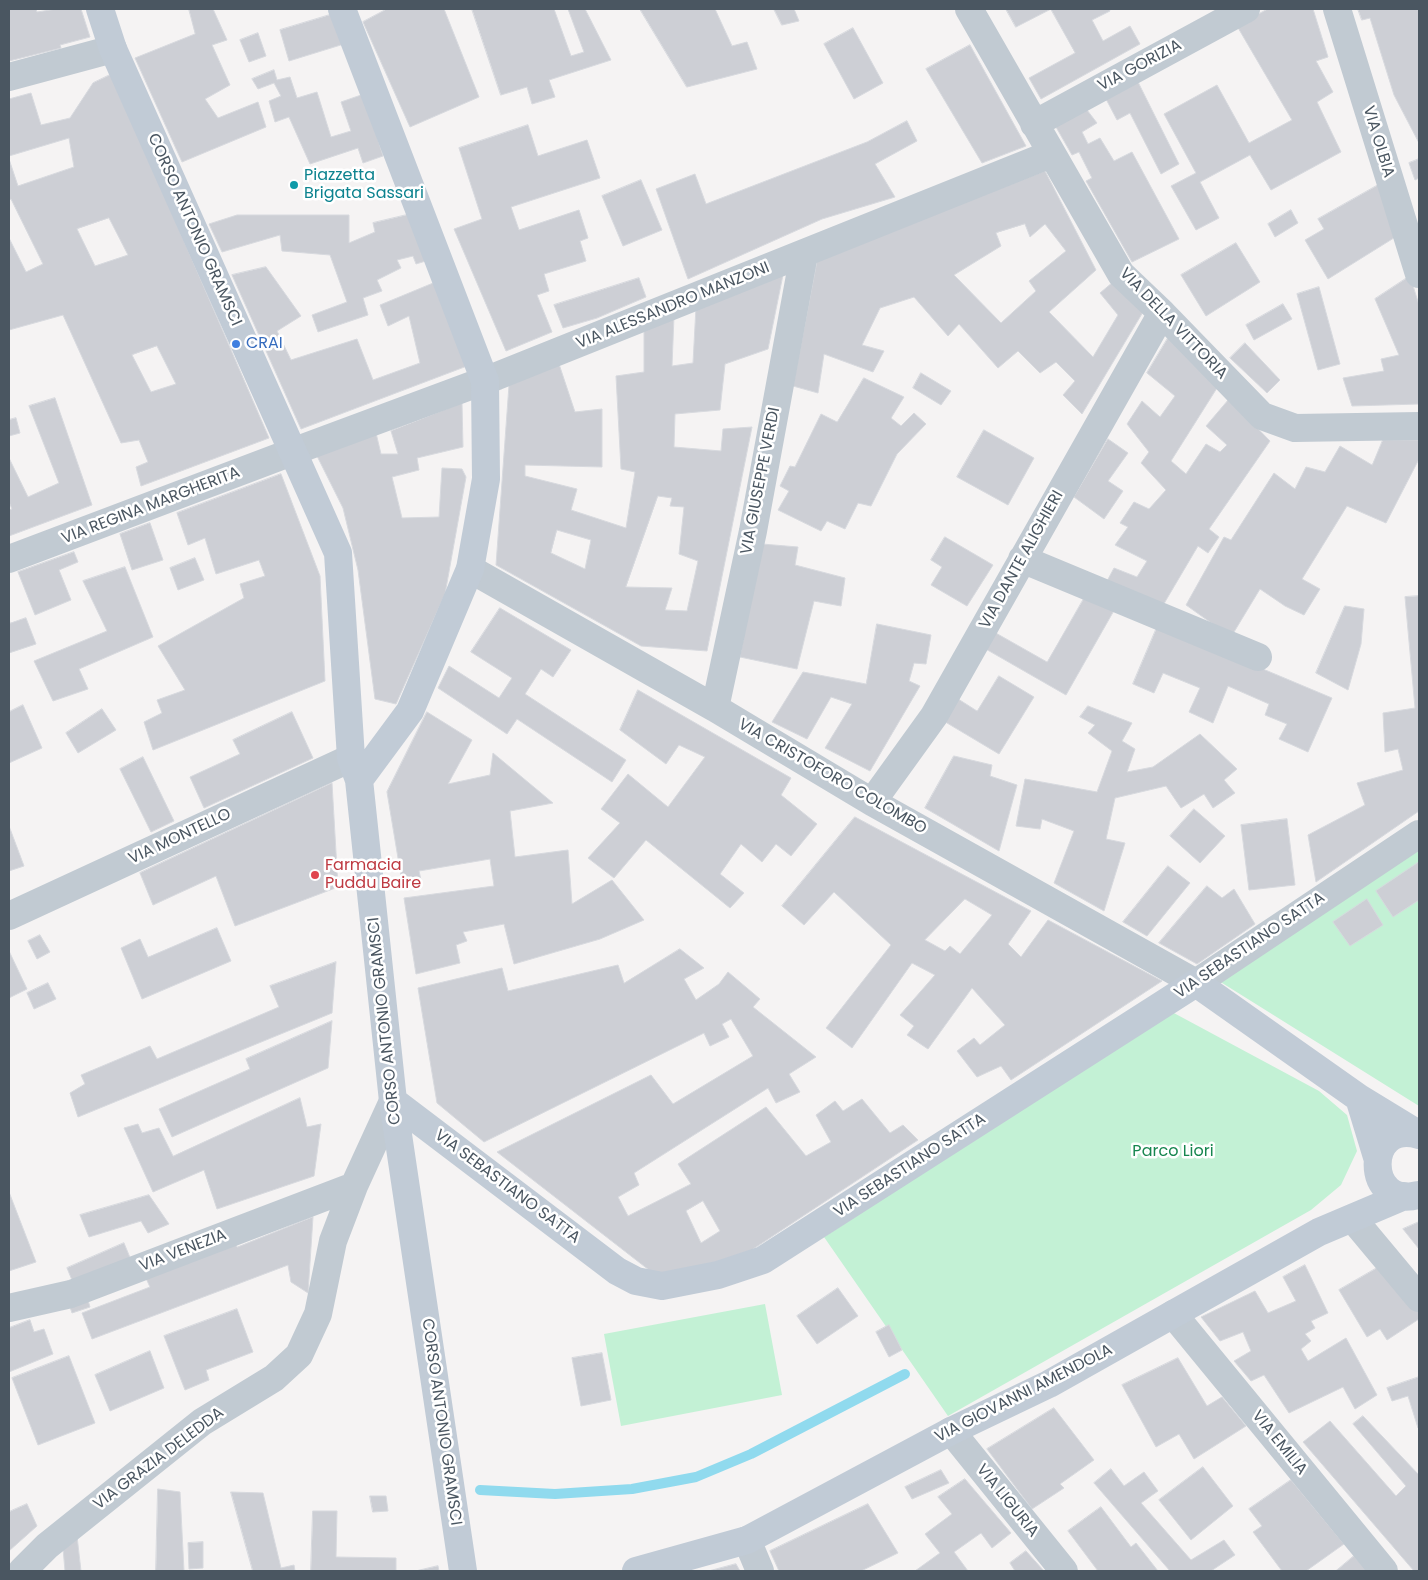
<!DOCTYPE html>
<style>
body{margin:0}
#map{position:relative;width:1428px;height:1580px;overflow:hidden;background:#f5f3f3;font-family:Poppins,sans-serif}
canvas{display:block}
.frame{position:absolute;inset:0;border:10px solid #4a5661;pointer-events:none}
</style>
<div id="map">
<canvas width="1428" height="1580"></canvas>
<div class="frame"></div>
</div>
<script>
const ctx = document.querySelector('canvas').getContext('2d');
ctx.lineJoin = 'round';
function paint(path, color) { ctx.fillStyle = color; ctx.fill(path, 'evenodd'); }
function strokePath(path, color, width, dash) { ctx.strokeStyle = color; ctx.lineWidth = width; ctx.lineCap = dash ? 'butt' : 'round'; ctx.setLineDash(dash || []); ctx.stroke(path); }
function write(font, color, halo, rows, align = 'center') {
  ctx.font = font + ' Poppins,sans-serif'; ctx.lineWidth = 5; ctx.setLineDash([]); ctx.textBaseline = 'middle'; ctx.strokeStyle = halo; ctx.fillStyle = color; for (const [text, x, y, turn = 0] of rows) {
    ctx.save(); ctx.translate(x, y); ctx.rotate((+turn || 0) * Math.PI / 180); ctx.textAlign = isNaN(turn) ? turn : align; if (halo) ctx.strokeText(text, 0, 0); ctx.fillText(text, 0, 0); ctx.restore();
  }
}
paint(new Path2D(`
 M 1419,848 L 1419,1106 L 1219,981 Z
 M 1172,1012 L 1319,1091 L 1347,1115 L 1357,1151 L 1341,1185 L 1311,1210 L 948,1416 L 824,1237 Z
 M 765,1304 L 782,1395 L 621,1426 L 604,1334 Z`), '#c3f1d5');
strokePath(new Path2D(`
 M 480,1490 L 555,1494 L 632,1489 L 696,1477 L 751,1454 L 905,1374`), '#90daee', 10);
const building = new Path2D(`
 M 9,9 L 36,9 L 37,12 L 57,9 L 81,9 L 90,37 L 60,45 L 61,48 L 9,61 Z
 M 189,9 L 213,9 L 227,40 L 212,45 L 230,85 L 205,99 L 218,118 L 258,102 L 266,127 L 182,162 L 135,58 L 195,34 Z
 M 387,9 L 444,9 L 479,97 L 410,127 L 363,22 Z
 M 472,9 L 554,9 L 571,56 L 584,52 L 568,9 L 585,9 L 611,60 L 549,80 L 555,97 L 532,104 L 527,87 L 501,95 Z
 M 640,9 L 715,9 L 732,46 L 747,42 L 757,69 L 687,87 Z
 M 774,9 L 794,9 L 799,21 L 782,25 Z
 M 1006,9 L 1051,9 L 1016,27 Z
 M 1051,9 L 1109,9 L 1110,11 L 1092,20 L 1103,41 L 1130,26 L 1140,44 L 1041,99 L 1029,78 L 1075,53 Z
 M 1268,9 L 1313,9 L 1328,57 L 1316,61 L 1333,92 L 1317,102 L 1341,152 L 1271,190 L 1250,155 L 1200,182 L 1219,218 L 1196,230 L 1171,186 L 1196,173 L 1164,114 L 1217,85 L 1249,143 L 1292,120 L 1237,26 Z
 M 1358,9 L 1418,9 L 1419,13 L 1419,143 L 1394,95 L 1370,18 L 1362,20 Z
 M 333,14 L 344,44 L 289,61 L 280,30 Z
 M 853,28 L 883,83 L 854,99 L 824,44 Z
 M 258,33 L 266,56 L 249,62 L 240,40 Z
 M 970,45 L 1026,146 L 982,163 L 926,69 Z
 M 274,70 L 277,80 L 290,77 L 297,98 L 317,92 L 331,137 L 351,131 L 341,102 L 364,94 L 383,156 L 363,163 L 358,148 L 310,164 L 289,117 L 275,122 L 269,101 L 281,96 L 274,83 L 258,89 L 252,79 Z
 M 112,74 L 269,438 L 141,486 L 136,467 L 148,462 L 139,440 L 121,443 L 63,315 L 9,330 L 9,238 L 26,272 L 43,264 L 11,199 L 9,200 L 9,159 L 18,186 L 74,167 L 69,138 L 9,156 L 9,99 L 31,93 L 41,125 L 70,118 L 93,83 ZM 109,218 L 128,255 L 95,266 L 77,229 ZM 157,346 L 176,384 L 151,392 L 132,355 Z
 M 1138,82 L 1179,164 L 1161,174 L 1130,113 L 1117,120 L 1106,99 Z
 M 1087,110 L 1097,123 L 1082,132 L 1088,144 L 1100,138 L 1114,161 L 1132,152 L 1179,239 L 1132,262 L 1086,181 L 1092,178 L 1079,152 L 1072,155 L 1056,127 Z
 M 907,121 L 917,141 L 875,164 L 895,197 L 822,219 L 688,279 L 656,189 L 695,174 L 706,204 L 867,142 Z
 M 528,125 L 538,156 L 587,140 L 600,178 L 511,207 L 519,230 L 579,210 L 588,238 L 580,241 L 586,261 L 544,274 L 549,291 L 537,295 L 552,332 L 506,351 L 454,229 L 482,219 L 459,148 Z
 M 1419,159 L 1419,178 L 1415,180 L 1409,163 Z
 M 1045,171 L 1096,270 L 1049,312 L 1093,357 L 1118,315 L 1100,293 L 1113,282 L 1143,312 L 1082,414 L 1063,395 L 1075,381 L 1056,362 L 1040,373 L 1018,351 L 998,368 L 959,324 L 948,336 L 914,297 L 880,308 L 862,345 L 884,351 L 873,372 L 824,354 L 818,393 L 793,386 L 817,261 ZM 1025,224 L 1030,237 L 1045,224 L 1066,251 L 1029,281 L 1036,291 L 1001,323 L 954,275 L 1001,246 L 996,233 Z
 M 641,180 L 662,230 L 623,246 L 602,196 Z
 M 1380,184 L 1397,236 L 1328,279 L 1305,240 L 1324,229 L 1318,219 Z
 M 1291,210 L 1298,223 L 1275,237 L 1268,224 Z
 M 411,214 L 429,260 L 416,264 L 413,256 L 397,260 L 401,268 L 377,280 L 382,291 L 363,298 L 368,315 L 318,332 L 312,315 L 347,302 L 330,255 L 282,251 L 280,235 L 222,252 L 209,224 L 237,215 L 349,215 L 349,243 L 375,232 L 373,223 Z
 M 1236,243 L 1260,282 L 1206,316 L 1181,275 Z
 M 266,267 L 301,316 L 277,331 L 291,360 L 357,339 L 373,380 L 420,363 L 409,316 L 388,326 L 380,305 L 438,281 L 467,366 L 301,429 L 232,275 Z
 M 784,270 L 768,349 L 725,364 L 720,410 L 675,414 L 674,447 L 721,451 L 723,429 L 752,427 L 707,651 L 641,646 L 496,565 L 509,385 L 559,364 L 575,412 L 602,409 L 602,467 L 525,465 L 525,476 L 577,489 L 571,510 L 626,528 L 635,472 L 621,469 L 616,376 L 644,372 L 644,328 L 674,316 L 672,366 L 693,363 L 696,307 ZM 658,496 L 672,498 L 670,506 L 684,507 L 679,554 L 698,561 L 687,611 L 665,610 L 672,588 L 626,587 ZM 557,530 L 591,540 L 585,569 L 551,553 Z
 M 1410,276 L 1419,305 L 1419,404 L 1352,406 L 1343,378 L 1384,371 L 1381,359 L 1399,355 L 1375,299 Z
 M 639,278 L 646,297 L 597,318 L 563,328 L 554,305 Z
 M 1319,287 L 1340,364 L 1318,370 L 1297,294 Z
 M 1283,304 L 1292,319 L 1254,340 L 1246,325 Z
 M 1168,338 L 1217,388 L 1171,461 L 1186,474 L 1206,444 L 1220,452 L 1227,445 L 1206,426 L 1229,399 L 1270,441 L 1209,529 L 1219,537 L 1208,553 L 1198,546 L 1162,607 L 1106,583 L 1114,568 L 1137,577 L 1147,561 L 1115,545 L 1128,527 L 1120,523 L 1134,502 L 1149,509 L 1166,490 L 1141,463 L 1149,452 L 1127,424 L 1142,401 L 1160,417 L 1175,396 L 1147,373 Z
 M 1245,343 L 1280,380 L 1267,393 L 1230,358 Z
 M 921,373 L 951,391 L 941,405 L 913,388 Z
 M 864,378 L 904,397 L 891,418 L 901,426 L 914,413 L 926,424 L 897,454 L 871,506 L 858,503 L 845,529 L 827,521 L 821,531 L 778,510 L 789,491 L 780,486 L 790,466 L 795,467 L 821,414 L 837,422 Z
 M 55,398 L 92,505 L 9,536 L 9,510 L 12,509 L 9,502 L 9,458 L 28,497 L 59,483 L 29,406 Z
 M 462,403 L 463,447 L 417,458 L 419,470 L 392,477 L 402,518 L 439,517 L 442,468 L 462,469 L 466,477 L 445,594 L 396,704 L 375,699 L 358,570 L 343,508 L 316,454 L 376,433 L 381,454 L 398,454 L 391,431 Z
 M 16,418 L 20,433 L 9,436 L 9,420 Z
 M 984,430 L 1034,458 L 1008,505 L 957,477 Z
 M 1108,439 L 1128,453 L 1108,481 L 1123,491 L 1104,519 L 1074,497 Z
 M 1383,440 L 1419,440 L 1419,459 L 1386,523 L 1347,506 L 1302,579 L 1320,589 L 1304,615 L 1285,606 L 1260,589 L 1231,637 L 1186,605 L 1224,537 L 1231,540 L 1274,473 L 1295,489 L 1306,467 L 1325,472 L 1340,446 L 1372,465 Z
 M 281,474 L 320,576 L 325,681 L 153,750 L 144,722 L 162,713 L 157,700 L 185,690 L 158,646 L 244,598 L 240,584 L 265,576 L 259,560 L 216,574 L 205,538 L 188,545 L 177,513 Z
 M 150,523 L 163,560 L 132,570 L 120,534 Z
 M 945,537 L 993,565 L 967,606 L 931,585 L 942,567 L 931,560 Z
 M 762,544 L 798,547 L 795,565 L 845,578 L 841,606 L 814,601 L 797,669 L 740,657 Z
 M 74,552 L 78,562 L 59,570 L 71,600 L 35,615 L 18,572 Z
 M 195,558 L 204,580 L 178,590 L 170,568 Z
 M 125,567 L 153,637 L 79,669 L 88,689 L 53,701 L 34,661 L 107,631 L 83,581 Z
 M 1086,595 L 1116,607 L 1066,695 L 984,648 L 994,632 L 1047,662 Z
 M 1419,596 L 1419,811 L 1316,882 L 1308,835 L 1365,805 L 1357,783 L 1403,770 L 1398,749 L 1385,752 L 1383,713 L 1415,708 L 1405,597 Z
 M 1345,606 L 1364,609 L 1361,644 L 1348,690 L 1316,673 Z
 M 500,608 L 571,650 L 553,677 L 541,669 L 525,694 L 626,760 L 612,782 L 517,719 L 507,734 L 438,688 L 449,666 L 499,698 L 512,678 L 471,652 Z
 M 26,618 L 36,644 L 9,653 L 9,619 L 10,623 Z
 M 877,624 L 931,635 L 926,664 L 914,663 L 909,681 L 920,686 L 870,771 L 825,748 L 852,704 L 831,697 L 807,739 L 772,722 L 803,672 L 866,684 Z
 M 1158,625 L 1332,698 L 1308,752 L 1279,739 L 1287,724 L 1265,715 L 1269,704 L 1228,686 L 1213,723 L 1189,712 L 1200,688 L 1163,673 L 1154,693 L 1133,684 Z
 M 999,676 L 1034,697 L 999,754 L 942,720 L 955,697 L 977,711 Z
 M 638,690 L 791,778 L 781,795 L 817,824 L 791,856 L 776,844 L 762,862 L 741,844 L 720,874 L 744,893 L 730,908 L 646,840 L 614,878 L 588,858 L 620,823 L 601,809 L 628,774 L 668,807 L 705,757 L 679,745 L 666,764 L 620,730 Z
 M 23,705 L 42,748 L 9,763 L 9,712 Z
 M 1088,706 L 1132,723 L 1122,741 L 1135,749 L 1127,772 L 1153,767 L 1200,734 L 1237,769 L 1224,780 L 1235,793 L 1213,808 L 1204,794 L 1181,808 L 1166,786 L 1115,798 L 1106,839 L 1125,843 L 1104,911 L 1054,883 L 1074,831 L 1042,819 L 1040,829 L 1016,826 L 1025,779 L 1097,792 L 1112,751 L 1088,733 L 1095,725 L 1080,717 Z
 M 102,709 L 116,730 L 78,753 L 66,733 Z
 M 292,712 L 313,758 L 204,808 L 190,777 L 240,754 L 233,740 Z
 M 427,712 L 472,740 L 448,784 L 490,775 L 493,753 L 553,803 L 510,811 L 515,857 L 568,850 L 572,904 L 612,880 L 644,920 L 600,939 L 514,964 L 504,924 L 463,932 L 467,941 L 456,945 L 460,963 L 416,974 L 404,898 L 494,886 L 490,859 L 419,871 L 422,884 L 403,888 L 387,792 Z
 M 954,756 L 992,765 L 990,776 L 1017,785 L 999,851 L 925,808 Z
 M 143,757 L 174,821 L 151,832 L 120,769 Z
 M 332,783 L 338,887 L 235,926 L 216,876 L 153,905 L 140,873 Z
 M 1194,809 L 1225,836 L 1200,863 L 1170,836 Z
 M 855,817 L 1031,911 L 1008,944 L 1021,957 L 1048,920 L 1162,981 L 1011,1080 L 1001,1066 L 977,1077 L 957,1051 L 974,1038 L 980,1045 L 1005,1025 L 972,988 L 928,1049 L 907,1035 L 914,1026 L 900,1015 L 935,975 L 912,963 L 852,1048 L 826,1028 L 891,945 L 834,892 L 804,925 L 782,906 ZM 965,899 L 992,915 L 960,954 L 950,946 L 945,951 L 925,940 Z
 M 1287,819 L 1295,885 L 1249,890 L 1241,825 Z
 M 9,826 L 24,866 L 9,871 Z
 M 1419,862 L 1419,900 L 1393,917 L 1376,891 Z
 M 1168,866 L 1190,883 L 1147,936 L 1123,922 Z
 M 1207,886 L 1222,898 L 1234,889 L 1255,924 L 1197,964 L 1159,943 Z
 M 1367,899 L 1383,925 L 1350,946 L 1333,922 Z
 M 217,928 L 231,961 L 142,999 L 121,948 L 140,939 L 148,957 Z
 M 40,935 L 50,952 L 37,959 L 28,941 Z
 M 680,949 L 704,968 L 684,979 L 696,1000 L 719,984 L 728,972 L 760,999 L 753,1007 L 816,1057 L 789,1074 L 800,1092 L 776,1103 L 768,1088 L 634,1173 L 639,1185 L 618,1197 L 628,1216 L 691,1184 L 678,1164 L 766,1107 L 806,1156 L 831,1142 L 816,1115 L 835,1101 L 843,1111 L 862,1099 L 890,1133 L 903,1125 L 918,1140 L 738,1259 L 658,1277 L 497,1152 L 651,1075 L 673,1104 L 753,1056 L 731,1019 L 722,1024 L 729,1037 L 710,1046 L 704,1033 L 484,1142 L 437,1103 L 418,988 L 502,968 L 508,991 L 618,965 L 624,983 ZM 703,1201 L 720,1231 L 701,1243 L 686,1211 Z
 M 9,951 L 27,989 L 9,998 Z
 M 336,962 L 332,1013 L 78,1117 L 70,1093 L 85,1084 L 81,1075 L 150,1046 L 157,1059 L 279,1007 L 270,986 Z
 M 48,983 L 56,999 L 34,1009 L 27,993 Z
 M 332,1021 L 328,1068 L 172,1137 L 159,1109 L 250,1069 L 246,1059 Z
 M 300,1098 L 307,1127 L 321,1124 L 314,1176 L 217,1209 L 204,1170 L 153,1192 L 124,1128 L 138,1124 L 142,1133 L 159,1128 L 173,1156 Z
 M 9,1192 L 36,1262 L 9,1271 Z
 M 149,1195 L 169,1224 L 148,1233 L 141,1221 L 89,1237 L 80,1215 Z
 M 313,1217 L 308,1293 L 291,1282 L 288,1265 L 92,1339 L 82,1313 L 150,1287 L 144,1274 L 233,1239 L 237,1247 Z
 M 1419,1222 L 1419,1249 L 1403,1229 Z
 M 124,1243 L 131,1260 L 74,1285 L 67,1268 Z
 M 1384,1264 L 1419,1308 L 1419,1319 L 1387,1340 L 1380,1329 L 1367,1337 L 1339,1290 Z
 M 1305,1265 L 1328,1313 L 1311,1321 L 1315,1328 L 1305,1334 L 1311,1341 L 1301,1349 L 1308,1361 L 1346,1338 L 1377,1395 L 1355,1409 L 1343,1387 L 1289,1413 L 1264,1375 L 1251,1381 L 1234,1361 L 1251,1351 L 1243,1332 L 1220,1341 L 1201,1317 L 1255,1291 L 1268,1313 L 1296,1301 L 1283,1277 Z
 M 838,1288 L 858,1316 L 817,1344 L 797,1316 Z
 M 87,1297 L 90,1307 L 72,1313 L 69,1304 Z
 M 237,1309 L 253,1352 L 206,1370 L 209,1380 L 185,1390 L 164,1336 Z
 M 30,1320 L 34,1332 L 44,1329 L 53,1354 L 9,1372 L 9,1328 Z
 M 889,1325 L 902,1350 L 889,1357 L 876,1332 Z
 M 150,1351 L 164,1388 L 110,1411 L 95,1375 Z
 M 602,1353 L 611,1400 L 581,1406 L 572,1358 Z
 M 69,1356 L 95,1423 L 38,1445 L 12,1378 Z
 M 1178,1358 L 1207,1406 L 1222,1397 L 1246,1426 L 1194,1459 L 1179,1434 L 1156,1447 L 1122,1385 Z
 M 1419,1377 L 1419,1427 L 1418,1428 L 1408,1396 L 1392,1401 L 1387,1388 Z
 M 1054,1408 L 1094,1460 L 1060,1484 L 1064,1488 L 1032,1509 L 987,1449 Z
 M 1363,1416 L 1419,1475 L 1419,1571 L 1414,1571 L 1303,1442 L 1330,1421 L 1396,1496 L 1406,1486 L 1353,1424 Z
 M 1203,1467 L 1233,1506 L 1191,1540 L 1159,1500 Z
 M 1111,1469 L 1124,1486 L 1144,1472 L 1158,1491 L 1141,1503 L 1191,1560 L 1224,1540 L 1235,1555 L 1211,1571 L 1170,1571 L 1094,1483 Z
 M 941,1470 L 949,1483 L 912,1499 L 905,1487 Z
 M 965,1479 L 1011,1533 L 992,1548 L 981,1533 L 954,1552 L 968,1571 L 915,1571 L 940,1553 L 925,1534 L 952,1514 L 938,1497 Z
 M 1291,1480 L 1344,1544 L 1306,1571 L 1282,1571 L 1253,1532 L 1262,1526 L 1249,1509 Z
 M 158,1489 L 180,1492 L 184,1571 L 156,1571 Z
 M 231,1492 L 263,1493 L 281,1568 L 294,1565 L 295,1571 L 253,1571 Z
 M 370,1496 L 386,1496 L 388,1511 L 373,1512 Z
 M 27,1504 L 37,1526 L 9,1551 L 9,1512 Z
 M 868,1504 L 898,1553 L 861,1571 L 779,1571 L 770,1551 Z
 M 1101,1507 L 1131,1547 L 1136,1543 L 1158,1571 L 1098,1571 L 1068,1531 Z
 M 313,1511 L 337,1511 L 336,1557 L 396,1558 L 396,1571 L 311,1571 Z
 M 77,1536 L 81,1571 L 65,1571 L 63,1548 Z
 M 203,1542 L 203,1568 L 189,1569 L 188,1543 Z
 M 1026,1551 L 1044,1571 L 1015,1571 L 1010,1563 Z
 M 1354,1556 L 1367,1571 L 1336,1571 Z
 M 736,1564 L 740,1571 L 709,1571 Z
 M 438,1566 L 439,1571 L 416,1571 Z`);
paint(building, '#cdcfd5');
strokePath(building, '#d7d9de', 1);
strokePath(new Path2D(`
 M 969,9 L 1121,274 L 1162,313 L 1262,416 L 1295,428 L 1419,426
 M 1337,9 L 1419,274
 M 9,77 L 113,49
 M 1034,124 L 1246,9
 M 9,559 L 308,446 L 497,376 L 1051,154
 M 1022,559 L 1258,657
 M 470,569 L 715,708 L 872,802 L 1196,983 L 1419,834
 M 715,708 L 753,531 L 804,254
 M 872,802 L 934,716 L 1162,313
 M 9,916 L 351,758
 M 1353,1219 L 1419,1298
 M 9,1308 L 71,1294 L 354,1186
 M 1173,1314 L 1384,1571
 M 951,1431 L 1064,1571
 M 747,1540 L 760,1571
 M 22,1571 L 47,1546 L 202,1422 L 274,1378 L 299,1355 L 318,1314 L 333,1241 L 354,1186 L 393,1101`), '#c1cad2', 28);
strokePath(new Path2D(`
 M 100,9 L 113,49 L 338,553 L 351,758 L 359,780 L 393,1101 L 463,1571
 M 342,9 L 485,381 L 486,479 L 470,569 L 410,711 L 359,780
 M 1359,1098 L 1377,1157
 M 393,1101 L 617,1271 L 636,1281 L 662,1286 L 718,1275 L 763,1260 L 1196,983 L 1359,1098 L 1418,1134
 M 1418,1195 C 1365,1210 1363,1119 1419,1135
 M 636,1571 L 747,1540 L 951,1431 L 1049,1384 L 1319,1232 L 1404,1196`), '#c1cbd6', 28);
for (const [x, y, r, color] of [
 [294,185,5,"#0f9aa8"],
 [236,344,5,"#3f7fe0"],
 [315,875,5,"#e0444e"]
]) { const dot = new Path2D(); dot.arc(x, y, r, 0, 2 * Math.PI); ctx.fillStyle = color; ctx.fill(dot); strokePath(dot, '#fff', 2); }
write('16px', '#4a5661', '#fff', [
 ["VIA GORIZIA",1140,66,-28],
 ["VIA OLBIA",1378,142,73],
 ["CORSO ANTONIO GRAMSCI",194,230,66],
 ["VIA ALESSANDRO MANZONI",673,306,-22],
 ["VIA DELLA VITTORIA",1173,324,46],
 ["VIA GIUSEPPE VERDI",761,481,-79],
 ["VIA REGINA MARGHERITA",151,506,-21],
 ["VIA DANTE ALIGHIERI",1022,560,-61],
 ["VIA CRISTOFORO COLOMBO",832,777,30],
 ["VIA MONTELLO",180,837,-25],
 ["VIA SEBASTIANO SATTA",1250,946,-34],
 ["CORSO ANTONIO GRAMSCI",385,1021,-96],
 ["VIA SEBASTIANO SATTA",910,1166,-33],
 ["VIA SEBASTIANO SATTA",507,1187,37],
 ["VIA VENEZIA",183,1251,-21],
 ["VIA GIOVANNI AMENDOLA",1024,1394,-27],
 ["CORSO ANTONIO GRAMSCI",441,1422,82],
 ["VIA EMILIA",1279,1443,51],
 ["VIA GRAZIA DELEDDA",159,1459,-37],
 ["VIA LIGURIA",1007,1501,51]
]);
write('16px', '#0d838f', '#fff', [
 ["Piazzetta",304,176],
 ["Brigata Sassari",304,194]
], 'left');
write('16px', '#366cbe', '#fff', [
 ["CRAI",246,344]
], 'left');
write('16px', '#be3a42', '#fff', [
 ["Farmacia",325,866],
 ["Puddu Baire",325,884]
], 'left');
write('16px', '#17864f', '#fff', [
 ["Parco Liori",1173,1152]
]);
</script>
